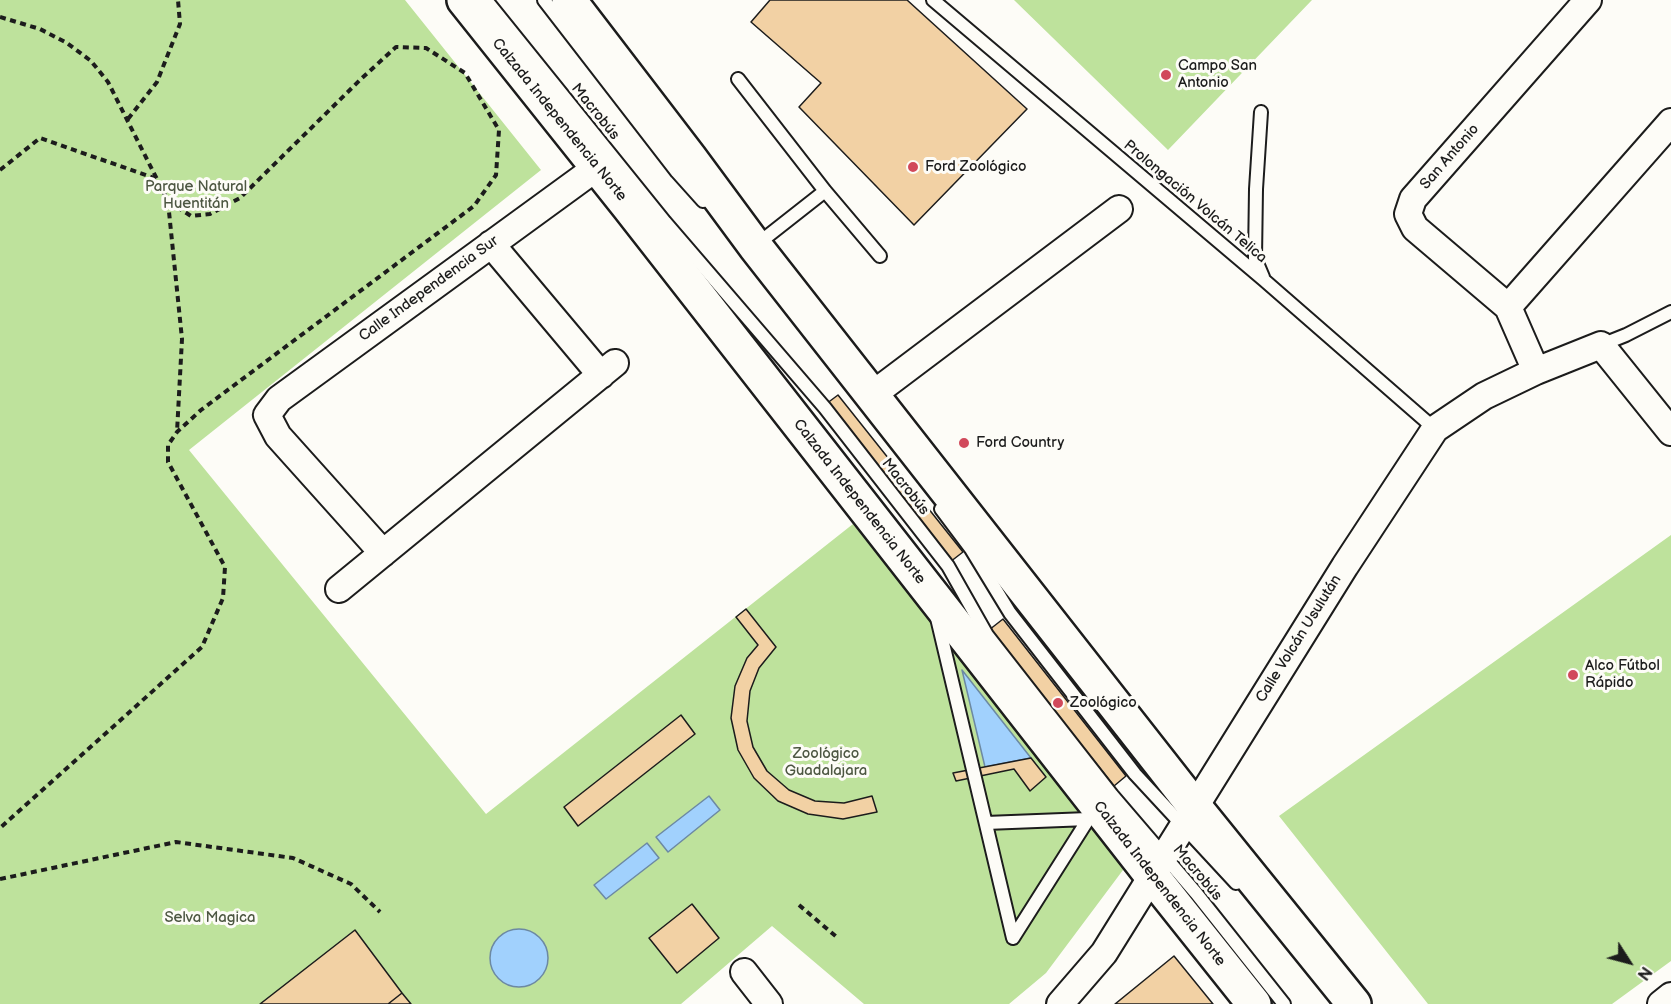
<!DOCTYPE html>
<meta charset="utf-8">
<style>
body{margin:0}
#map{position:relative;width:1671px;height:1004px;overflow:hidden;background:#fdfcf7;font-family:"Balsamiq Sans",sans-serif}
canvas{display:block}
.north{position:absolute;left:1599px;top:932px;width:60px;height:60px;-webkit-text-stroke:4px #fdfcf7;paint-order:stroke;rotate:126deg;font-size:16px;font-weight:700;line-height:24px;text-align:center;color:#1c1c1c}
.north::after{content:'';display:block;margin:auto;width:21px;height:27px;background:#1c1c1c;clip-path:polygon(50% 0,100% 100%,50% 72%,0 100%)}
</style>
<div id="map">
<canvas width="1671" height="1004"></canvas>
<div class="north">N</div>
</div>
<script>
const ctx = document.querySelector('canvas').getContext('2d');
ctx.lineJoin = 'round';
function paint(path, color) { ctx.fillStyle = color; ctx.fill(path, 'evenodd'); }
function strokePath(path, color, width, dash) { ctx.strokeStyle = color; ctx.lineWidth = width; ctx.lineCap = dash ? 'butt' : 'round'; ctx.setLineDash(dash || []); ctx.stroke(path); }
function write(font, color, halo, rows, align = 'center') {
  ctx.font = font + ' "Balsamiq Sans",sans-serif'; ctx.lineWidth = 6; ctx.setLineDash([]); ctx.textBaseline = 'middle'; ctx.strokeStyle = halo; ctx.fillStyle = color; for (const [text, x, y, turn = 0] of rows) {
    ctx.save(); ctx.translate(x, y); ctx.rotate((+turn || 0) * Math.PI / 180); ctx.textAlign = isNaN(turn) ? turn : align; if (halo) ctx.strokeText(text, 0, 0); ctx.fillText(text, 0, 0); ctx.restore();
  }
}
paint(new Path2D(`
 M 0,0 L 405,0 L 541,170 L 189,450 L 486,814 L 853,524 L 1126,866 L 1046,973 L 1009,1004 L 864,1004 L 772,926 L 681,1004 L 0,1004 Z
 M 1014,0 L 1312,0 L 1168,150 Z
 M 1671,535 L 1671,961 L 1612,1004 L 1428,1004 L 1279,816 Z`), '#bee29c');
const water = new Path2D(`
 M 962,670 L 1031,758 L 985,767 Z
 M 709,796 L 720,810 L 668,852 L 656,837 Z
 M 647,843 L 659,858 L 606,899 L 594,885 Z
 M490 958a29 29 0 1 1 58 0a29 29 0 1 1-58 0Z`);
paint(water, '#a1d1fd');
strokePath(water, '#6c89a3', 1.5);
const building = new Path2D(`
 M 770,0 L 907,0 L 1027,109 L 914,225 L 799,107 L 821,83 L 751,22 Z
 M 838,395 L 963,552 L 950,562 L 826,404 Z
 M 746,609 L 776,647 L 759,668 L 750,691 L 747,721 L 753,747 L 767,771 L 789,790 L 815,801 L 844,803 L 872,796 L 877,812 L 843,819 L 808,814 L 778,801 L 754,778 L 738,750 L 731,718 L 735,686 L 747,658 L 758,645 L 736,617 Z
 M 1003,619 L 1126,776 L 1114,786 L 989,630 Z
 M 681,715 L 695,734 L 578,826 L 564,807 Z
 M 1031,758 L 1046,777 L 1030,791 L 1014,769 L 956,781 L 953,773 Z
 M 692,904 L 719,938 L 677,973 L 649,938 Z
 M 355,930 L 402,993 L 388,1004 L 260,1004 Z
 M 1174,956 L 1213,1004 L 1115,1004 Z
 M 402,993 L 411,1004 L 388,1004 Z`);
paint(building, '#f2d1a4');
strokePath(building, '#1c1c1c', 1.5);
const lane = new Path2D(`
 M 486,0 L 665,222 L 825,408 L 948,566 L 987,635 L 1112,795 L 1196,893 L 1284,1004
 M 544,0 L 677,172 L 703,201
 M 933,0 L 1264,280 L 1435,429
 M 738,79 L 825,191 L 880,256
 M 1261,112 L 1256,189 L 1255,258 L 1263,277
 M 755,246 L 825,191
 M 1601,345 L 1626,335 L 1671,312
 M 941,509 L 971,549 L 1010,613 L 1135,774 L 1236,883
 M 937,618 L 1013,938
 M 986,823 L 1088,819
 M 1013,938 L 1096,807`);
const street = new Path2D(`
 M 491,244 L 601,375
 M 1508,307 L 1671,122
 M 1536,371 L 1508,307 L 1415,228 L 1408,214 L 1413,199 L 1588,0
 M 872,395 L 1119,209
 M 383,553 L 278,436 L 267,415 L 279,399 L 596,168
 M 339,589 L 615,363
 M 744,972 L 769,1004
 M 1060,1004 L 1104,953 L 1345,566 L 1435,429 L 1484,396 L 1536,371 L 1601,345 L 1671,432
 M 1661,1004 L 1671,996`);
const secondary = new Path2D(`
 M 464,0 L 629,207 L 1152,876 L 1254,1004
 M 569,0 L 690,158 L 755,246 L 1194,806 L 1354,1004`);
strokePath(lane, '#1c1c1c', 16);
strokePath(street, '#1c1c1c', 30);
strokePath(secondary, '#1c1c1c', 38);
strokePath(new Path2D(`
 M 0,17 L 40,29 L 67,43 L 91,61 L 108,82 L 168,201 L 191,216 L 210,214 L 240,198 L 361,79 L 396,47 L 426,48 L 465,73 L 499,130 L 496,175 L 474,206 L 201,410 L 177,432 L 168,445 L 168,462 L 225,567 L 223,598 L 202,647 L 0,828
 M 128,119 L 157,82 L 180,24 L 178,0
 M 0,170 L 40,138 L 157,179
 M 168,202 L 182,339 L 177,432
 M 0,879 L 176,842 L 293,858 L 351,884 L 380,912
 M 799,905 L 839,939`), '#1c1c1c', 4, [6, 4.5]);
strokePath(lane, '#fdfcf7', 12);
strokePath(street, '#fdfcf7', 26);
strokePath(secondary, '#fdfcf7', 33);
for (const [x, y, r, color] of [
 [1166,75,6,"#d1495b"],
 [913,167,6,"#d1495b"],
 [964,443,6,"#d1495b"],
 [1573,675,6,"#d1495b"],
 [1058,703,6,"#d1495b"]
]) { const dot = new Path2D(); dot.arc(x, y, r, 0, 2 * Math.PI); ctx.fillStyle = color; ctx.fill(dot); strokePath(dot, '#fdfcf7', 2); }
write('15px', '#1c1c1c', '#fdfcf7', [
 ["Campo San",1178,66],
 ["Antonio",1178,83],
 ["Ford Zoológico",925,167],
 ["Ford Country",976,443],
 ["Alco Fútbol",1585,666],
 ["Rápido",1585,683],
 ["Zoológico",1070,703]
], 'left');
write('15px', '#1c1c1c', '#fdfcf7', [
 ["Macrobús",595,112,51],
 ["Calzada Independencia Norte",559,120,51],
 ["San Antonio",1450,157,-49],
 ["Prolongación Volcán Telica",1195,202,40],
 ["Calle Independencia Sur",429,289,-36],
 ["Macrobús",905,487,52],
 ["Calzada Independencia Norte",859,502,52],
 ["Calle Volcán Usulután",1299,639,-58],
 ["Macrobús",1197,873,50],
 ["Calzada Independencia Norte",1159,884,52]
]);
write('15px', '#4d5742', '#fdfcf7', [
 ["Parque Natural",196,187],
 ["Huentitán",196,204],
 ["Zoológico",826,754],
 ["Guadalajara",826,771],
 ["Selva Magica",210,918]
]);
</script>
